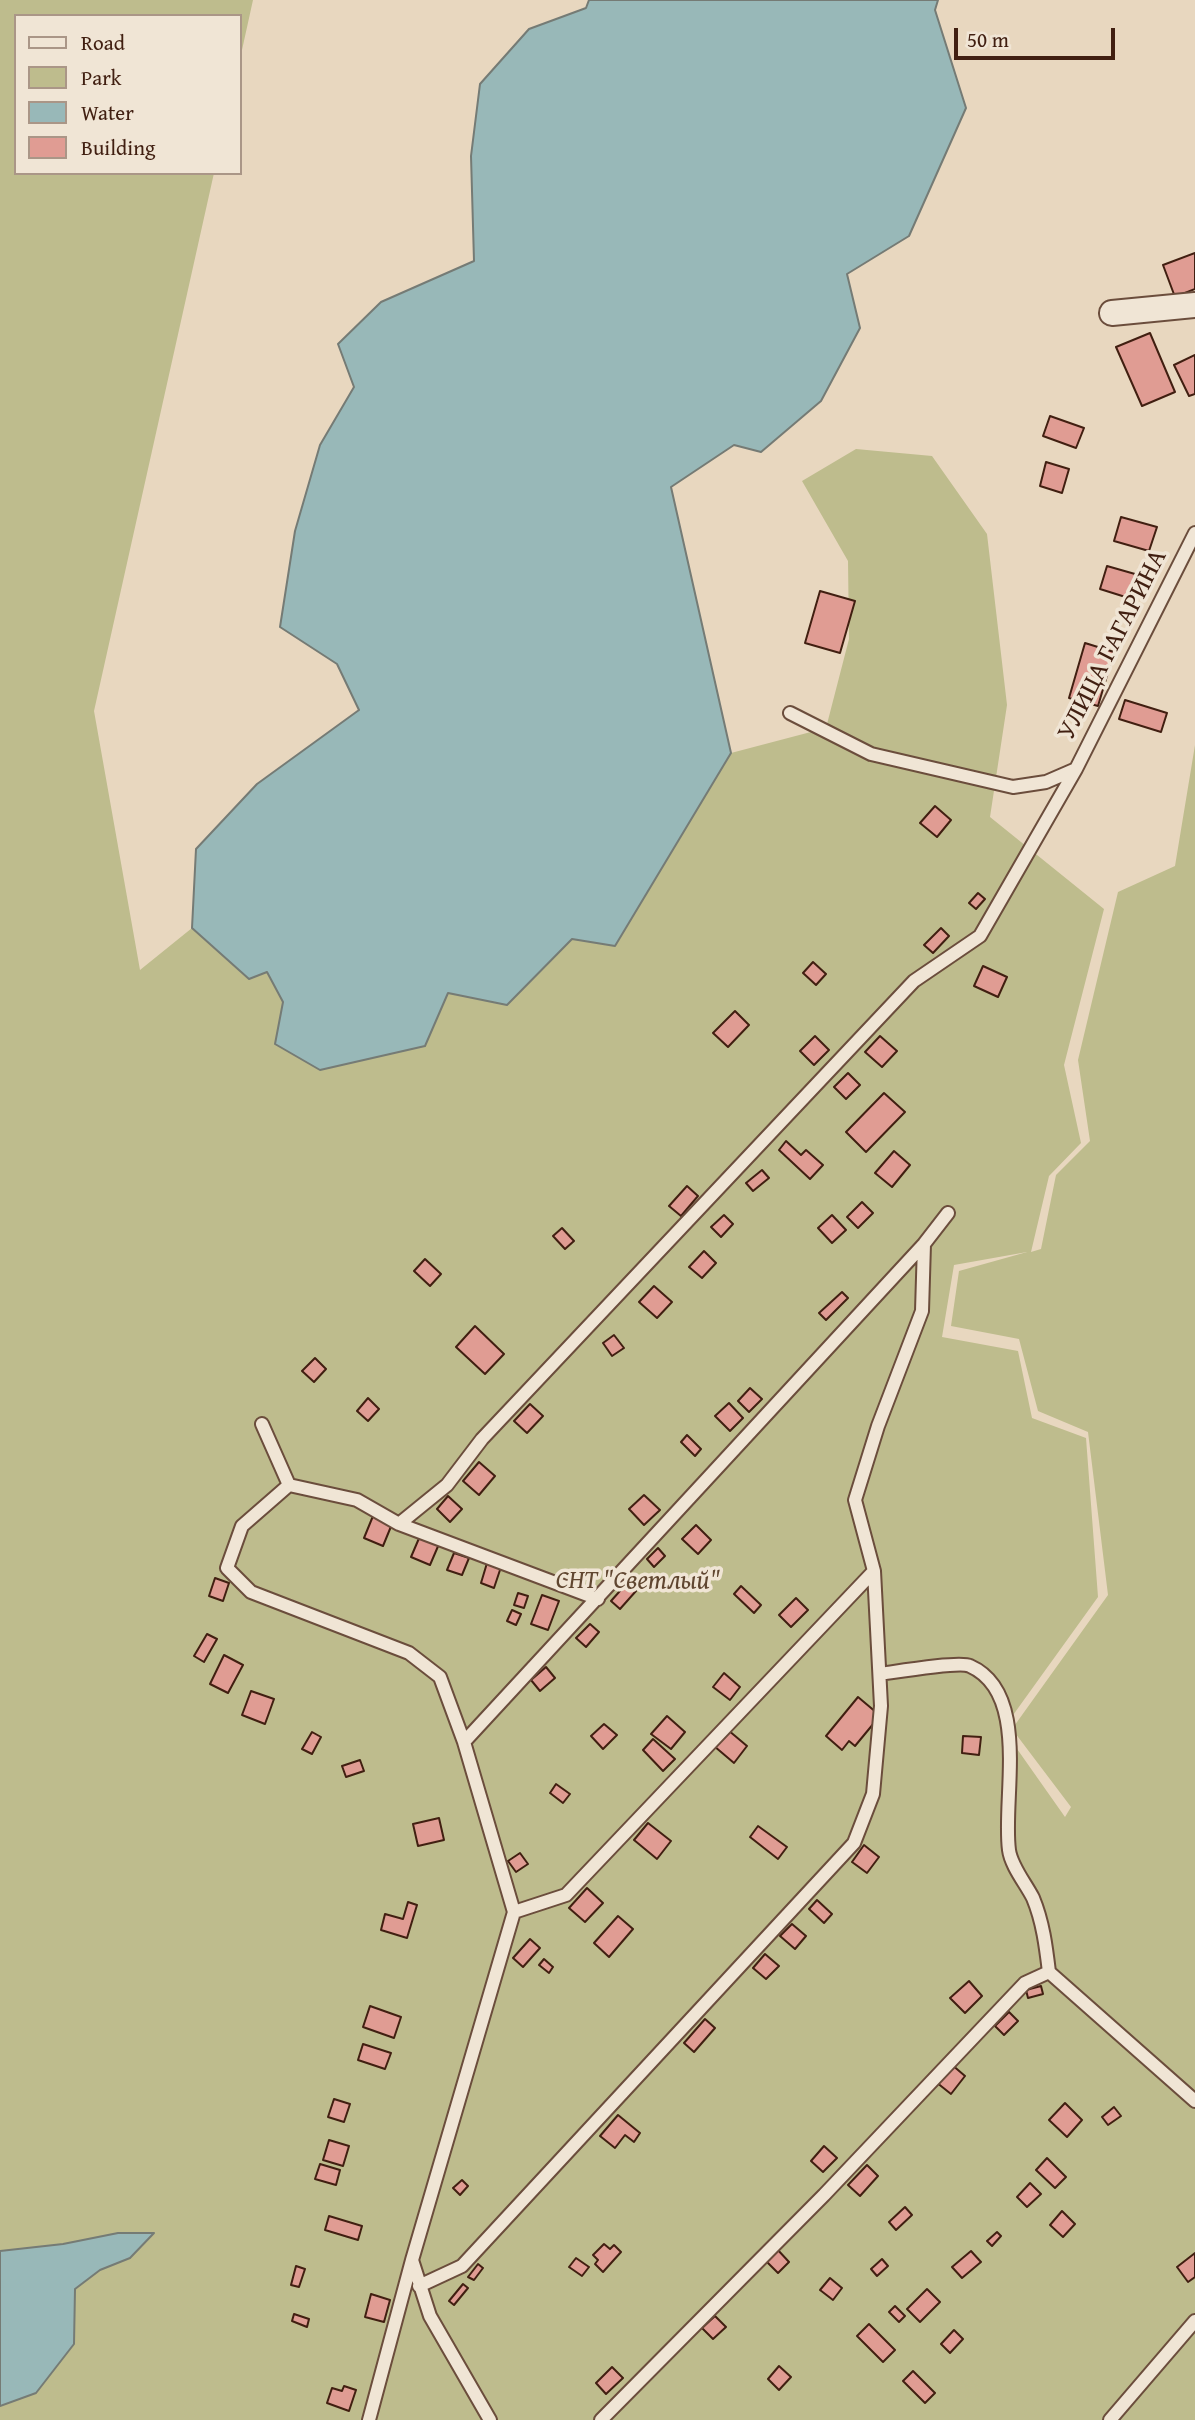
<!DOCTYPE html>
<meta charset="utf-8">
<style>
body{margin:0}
#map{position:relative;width:1195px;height:2420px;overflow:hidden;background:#e8d7bf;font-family:"Gentium Book Plus",serif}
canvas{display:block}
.legend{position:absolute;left:14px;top:14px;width:228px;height:161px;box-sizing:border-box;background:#f0e5d5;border:2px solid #aa9687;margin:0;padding:9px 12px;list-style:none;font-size:21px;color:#411f11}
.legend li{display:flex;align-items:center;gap:14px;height:35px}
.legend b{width:35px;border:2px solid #aa9687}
.scale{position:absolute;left:954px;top:28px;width:161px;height:32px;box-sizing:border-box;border:4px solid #411f11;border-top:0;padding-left:9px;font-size:21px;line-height:24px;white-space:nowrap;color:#411f11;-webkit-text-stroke:5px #f0e5d5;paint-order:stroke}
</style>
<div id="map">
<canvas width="1195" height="2420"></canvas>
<ul class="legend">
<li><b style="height:9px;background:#f0e5d5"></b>Road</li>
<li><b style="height:19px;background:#bebc8d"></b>Park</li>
<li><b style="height:19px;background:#98b8b8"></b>Water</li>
<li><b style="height:19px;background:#e09c93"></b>Building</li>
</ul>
<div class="scale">50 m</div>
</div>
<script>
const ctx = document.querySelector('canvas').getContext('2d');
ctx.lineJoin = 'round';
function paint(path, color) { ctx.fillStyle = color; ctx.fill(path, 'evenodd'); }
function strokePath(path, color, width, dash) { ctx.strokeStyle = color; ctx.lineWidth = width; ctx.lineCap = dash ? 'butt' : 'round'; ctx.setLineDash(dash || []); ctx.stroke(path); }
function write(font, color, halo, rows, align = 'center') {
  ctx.font = font + ' "Gentium Book Plus",serif'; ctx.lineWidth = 7; ctx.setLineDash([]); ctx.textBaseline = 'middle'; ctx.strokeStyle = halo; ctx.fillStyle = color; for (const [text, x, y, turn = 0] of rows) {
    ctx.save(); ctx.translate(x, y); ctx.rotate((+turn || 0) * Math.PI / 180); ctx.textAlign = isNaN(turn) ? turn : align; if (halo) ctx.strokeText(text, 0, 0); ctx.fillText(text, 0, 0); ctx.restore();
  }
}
paint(new Path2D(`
 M 0,0 L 253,0 L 240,59 L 240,16 L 16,16 L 16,173 L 214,173 L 94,711 L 140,970 L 192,928 L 249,979 L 267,972 L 283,1002 L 275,1044 L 448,993 L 507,1005 L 572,939 L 615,945 L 731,753 L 826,728 L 849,639 L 848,561 L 802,481 L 856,449 L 932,456 L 987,534 L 1007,705 L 990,817 L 1104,909 L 1064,1065 L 1081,1143 L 1049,1176 L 1031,1252 L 1041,1249 L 1056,1175 L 1090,1141 L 1078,1060 L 1118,892 L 1175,866 L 1195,745 L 1195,2420 L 0,2420 ZM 1027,1252 L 959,1271 L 951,1326 L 1019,1339 L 1038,1411 L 1088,1432 L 1108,1595 L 1012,1729 L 1071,1807 L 1065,1817 L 1003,1729 L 1098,1597 L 1086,1438 L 1032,1418 L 1018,1351 L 942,1337 L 954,1265 Z`), '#bebc8d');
const water = new Path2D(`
 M 589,0 L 938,0 L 935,10 L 966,108 L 909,236 L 847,274 L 860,328 L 821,401 L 761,452 L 734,445 L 671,487 L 731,753 L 615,946 L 572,939 L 507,1005 L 448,993 L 425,1046 L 320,1070 L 275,1044 L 283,1002 L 267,972 L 249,979 L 192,928 L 196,849 L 257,784 L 359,710 L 337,664 L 280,627 L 295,531 L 320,445 L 354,387 L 338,344 L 381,302 L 474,261 L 471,156 L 480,84 L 529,29 L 586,8 Z
 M 118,2233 L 154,2233 L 130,2258 L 100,2270 L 75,2289 L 74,2344 L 36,2393 L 0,2406 L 0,2251 L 63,2244 Z`);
paint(water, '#98b8b8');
strokePath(water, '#757b75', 2);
const building = new Path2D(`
 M 1195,253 L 1195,289 L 1175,297 L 1163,265 Z
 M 1150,333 L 1175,392 L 1142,406 L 1116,347 Z
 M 1195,355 L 1195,394 L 1189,396 L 1174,365 Z
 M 1050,416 L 1084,428 L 1076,448 L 1043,436 Z
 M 1046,462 L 1069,469 L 1062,493 L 1040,486 Z
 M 1121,517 L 1157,527 L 1149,551 L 1114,541 Z
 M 1107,566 L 1142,576 L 1135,600 L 1100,589 Z
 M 820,591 L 855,601 L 840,653 L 805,643 Z
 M 1085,643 L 1114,652 L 1098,706 L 1069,698 Z
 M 1125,700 L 1167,713 L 1161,732 L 1119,719 Z
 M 935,806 L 951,820 L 937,837 L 920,823 Z
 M 978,893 L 985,899 L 976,909 L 969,903 Z
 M 941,928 L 949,936 L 933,953 L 924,945 Z
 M 813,962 L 826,974 L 816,985 L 803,973 Z
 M 983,966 L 1007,977 L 998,997 L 974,986 Z
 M 735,1011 L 749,1025 L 728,1047 L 713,1033 Z
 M 815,1036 L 829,1050 L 814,1065 L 800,1051 Z
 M 880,1036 L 897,1051 L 882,1067 L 865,1052 Z
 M 848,1073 L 860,1085 L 846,1099 L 834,1087 Z
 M 884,1093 L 905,1112 L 866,1152 L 846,1132 Z
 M 786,1141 L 801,1155 L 806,1150 L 823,1165 L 810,1179 L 779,1150 Z
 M 894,1151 L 910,1165 L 892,1187 L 875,1173 Z
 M 762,1170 L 769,1178 L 753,1191 L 746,1183 Z
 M 687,1186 L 698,1196 L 681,1216 L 669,1206 Z
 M 862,1202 L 873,1213 L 858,1228 L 847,1217 Z
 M 724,1215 L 733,1224 L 721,1237 L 711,1227 Z
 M 832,1215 L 846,1230 L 832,1243 L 818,1228 Z
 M 562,1228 L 574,1241 L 565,1249 L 553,1236 Z
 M 704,1251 L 716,1263 L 702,1278 L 689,1267 Z
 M 425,1259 L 441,1274 L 430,1286 L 414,1271 Z
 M 654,1286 L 672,1302 L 657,1318 L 639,1302 Z
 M 842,1292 L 848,1298 L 826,1320 L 819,1313 Z
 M 475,1326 L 504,1354 L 485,1374 L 456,1347 Z
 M 614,1335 L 624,1348 L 612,1356 L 603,1343 Z
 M 315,1358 L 326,1369 L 314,1382 L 302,1371 Z
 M 750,1388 L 762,1399 L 749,1412 L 738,1401 Z
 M 368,1398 L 379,1409 L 368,1421 L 357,1411 Z
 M 729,1403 L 743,1418 L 730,1431 L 715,1416 Z
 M 530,1404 L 543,1416 L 527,1433 L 514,1421 Z
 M 687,1435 L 701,1449 L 695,1456 L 681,1442 Z
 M 479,1462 L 495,1476 L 479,1495 L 463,1481 Z
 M 644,1495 L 660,1510 L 644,1525 L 629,1509 Z
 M 448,1496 L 462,1509 L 450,1522 L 437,1509 Z
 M 373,1516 L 392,1524 L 383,1546 L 364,1538 Z
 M 696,1525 L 711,1540 L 698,1554 L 682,1539 Z
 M 420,1536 L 439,1544 L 430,1565 L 411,1557 Z
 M 658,1548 L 665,1556 L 654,1567 L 647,1559 Z
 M 454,1553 L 469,1558 L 462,1575 L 447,1570 Z
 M 487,1563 L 501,1567 L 494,1588 L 481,1583 Z
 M 215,1578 L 229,1583 L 223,1601 L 209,1596 Z
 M 627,1583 L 636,1591 L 620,1609 L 611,1601 Z
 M 741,1586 L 761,1605 L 754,1613 L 734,1594 Z
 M 518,1593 L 528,1596 L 524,1608 L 514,1605 Z
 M 542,1595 L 559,1601 L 548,1630 L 531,1624 Z
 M 796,1598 L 808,1610 L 791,1627 L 779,1615 Z
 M 512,1610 L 521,1614 L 516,1625 L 507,1621 Z
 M 590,1624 L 599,1632 L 586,1647 L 576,1638 Z
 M 207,1634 L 217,1639 L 204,1662 L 194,1656 Z
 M 224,1655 L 243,1665 L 228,1693 L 210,1684 Z
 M 546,1667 L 555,1678 L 540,1691 L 531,1680 Z
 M 724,1673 L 740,1687 L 730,1700 L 713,1687 Z
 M 251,1691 L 274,1699 L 265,1724 L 242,1715 Z
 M 858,1697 L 877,1713 L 874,1723 L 855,1746 L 849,1741 L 842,1750 L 826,1736 Z
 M 667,1716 L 685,1732 L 671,1749 L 651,1734 Z
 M 604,1724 L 617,1735 L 603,1749 L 591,1736 Z
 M 728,1730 L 747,1746 L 734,1763 L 714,1746 Z
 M 312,1732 L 321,1737 L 312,1754 L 302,1749 Z
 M 963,1736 L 981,1737 L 979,1755 L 962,1753 Z
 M 653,1739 L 675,1759 L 663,1771 L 643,1750 Z
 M 360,1760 L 364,1771 L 346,1777 L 342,1766 Z
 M 556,1784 L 570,1794 L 563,1803 L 550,1793 Z
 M 439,1818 L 444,1840 L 418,1846 L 413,1824 Z
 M 648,1823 L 671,1841 L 657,1859 L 634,1840 Z
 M 758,1826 L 787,1847 L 778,1859 L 750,1837 Z
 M 864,1845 L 879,1857 L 867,1873 L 852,1862 Z
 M 520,1853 L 528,1864 L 516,1872 L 508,1861 Z
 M 587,1888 L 603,1903 L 585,1922 L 569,1908 Z
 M 817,1900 L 832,1914 L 824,1923 L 809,1909 Z
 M 408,1902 L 417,1905 L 407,1938 L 381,1930 L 385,1914 L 403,1919 Z
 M 618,1916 L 633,1929 L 609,1957 L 594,1943 Z
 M 792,1924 L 806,1936 L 795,1949 L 780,1936 Z
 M 530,1939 L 540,1948 L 523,1967 L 513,1958 Z
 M 765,1954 L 779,1966 L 766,1979 L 753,1968 Z
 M 544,1959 L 553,1967 L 549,1973 L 539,1965 Z
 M 969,1981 L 982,1996 L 965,2013 L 950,1998 Z
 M 1041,1986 L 1043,1994 L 1028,1998 L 1026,1990 Z
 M 370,2006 L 401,2017 L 394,2038 L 363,2027 Z
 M 1009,2012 L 1018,2021 L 1004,2035 L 995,2026 Z
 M 705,2019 L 715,2028 L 694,2052 L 684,2043 Z
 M 363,2044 L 391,2053 L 385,2069 L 358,2060 Z
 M 951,2064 L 965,2076 L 951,2094 L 936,2082 Z
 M 334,2099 L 350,2104 L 344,2122 L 328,2117 Z
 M 1065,2103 L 1082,2120 L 1067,2137 L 1049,2120 Z
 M 1114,2107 L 1121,2116 L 1108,2125 L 1102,2117 Z
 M 618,2115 L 640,2133 L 634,2142 L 625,2135 L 615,2148 L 600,2136 Z
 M 329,2140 L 349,2146 L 343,2166 L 323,2160 Z
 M 824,2146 L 837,2158 L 823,2172 L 811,2161 Z
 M 1047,2158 L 1066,2177 L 1055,2188 L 1036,2170 Z
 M 320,2164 L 340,2170 L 336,2185 L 315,2179 Z
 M 867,2165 L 878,2176 L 860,2196 L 848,2185 Z
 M 462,2180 L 468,2186 L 460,2195 L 453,2188 Z
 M 1030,2183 L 1041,2194 L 1027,2207 L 1017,2197 Z
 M 905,2207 L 912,2215 L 896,2230 L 889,2222 Z
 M 1062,2211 L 1075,2224 L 1063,2237 L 1050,2225 Z
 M 329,2216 L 362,2226 L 358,2240 L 325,2230 Z
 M 997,2232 L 1001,2236 L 992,2246 L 987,2241 Z
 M 604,2244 L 610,2249 L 614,2245 L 621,2252 L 603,2272 L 595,2264 L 598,2260 L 593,2255 Z
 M 777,2249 L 789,2262 L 778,2273 L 765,2260 Z
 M 971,2251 L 981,2262 L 962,2278 L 952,2267 Z
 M 1195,2253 L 1195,2277 L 1188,2282 L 1177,2267 Z
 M 576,2258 L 589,2267 L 582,2276 L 569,2267 Z
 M 882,2259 L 888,2266 L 877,2276 L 871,2269 Z
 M 478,2264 L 483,2268 L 474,2280 L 468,2277 Z
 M 296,2266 L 305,2269 L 299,2287 L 291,2285 Z
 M 830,2278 L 842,2288 L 833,2300 L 820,2290 Z
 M 463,2284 L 468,2288 L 454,2305 L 449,2301 Z
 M 927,2289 L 940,2302 L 920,2322 L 907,2309 Z
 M 371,2294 L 390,2300 L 384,2322 L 365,2317 Z
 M 895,2306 L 905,2316 L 899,2322 L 889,2312 Z
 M 294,2314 L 309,2319 L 307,2327 L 292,2321 Z
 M 715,2316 L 726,2327 L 713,2339 L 702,2328 Z
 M 869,2324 L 895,2350 L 883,2362 L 857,2336 Z
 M 954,2330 L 963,2339 L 950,2353 L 941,2344 Z
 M 779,2366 L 791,2377 L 779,2390 L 768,2379 Z
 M 612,2367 L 623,2378 L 606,2394 L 596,2383 Z
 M 913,2371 L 935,2393 L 925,2403 L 903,2381 Z
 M 344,2386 L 356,2390 L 349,2411 L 327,2403 L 332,2388 L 342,2391 Z`);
paint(building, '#e09c93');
strokePath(building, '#411f11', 2);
const service = new Path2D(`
 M 790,713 L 871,754 L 1013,787 L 1046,782 L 1076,769 L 1195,533
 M 262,1424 L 289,1485
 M 399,1524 L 447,1485 L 482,1439 L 914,981 L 980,936 L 1076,769
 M 880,1674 C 895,1672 960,1661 970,1666 C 1031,1693 1002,1799 1009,1850 C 1011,1866 1026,1884 1033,1898 C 1043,1922 1046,1947 1049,1972
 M 464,1742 L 924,1244 L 948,1213
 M 514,1912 L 566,1895 L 874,1571
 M 419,2286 L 462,2266 L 854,1843 L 873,1794 L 881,1706 L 874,1571 L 855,1500 L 878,1426 L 922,1311 L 924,1244
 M 369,2420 L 412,2260
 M 490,2420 L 430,2316 L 412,2260 L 514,1912 L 464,1742 L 440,1677 L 409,1653 L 251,1592 L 227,1568 L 242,1526 L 289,1485 L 357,1500 L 399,1524 L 598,1599
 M 601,2420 L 824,2195 L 1025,1983 L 1049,1972 L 1195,2101
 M 1110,2420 L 1195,2321`);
const minor = new Path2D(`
 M 1112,313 L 1195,305`);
strokePath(service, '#6b4d3c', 16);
strokePath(minor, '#6b4d3c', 28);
strokePath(service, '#f0e5d5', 12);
strokePath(minor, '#f0e5d5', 24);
write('26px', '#411f11', '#f0e5d5', [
 ["УЛИЦА ГАГАРИНА",1113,645,-63]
]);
write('italic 26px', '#604630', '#f0e5d5', [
 ["СНТ \"Светлый\"",638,1581]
]);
</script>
